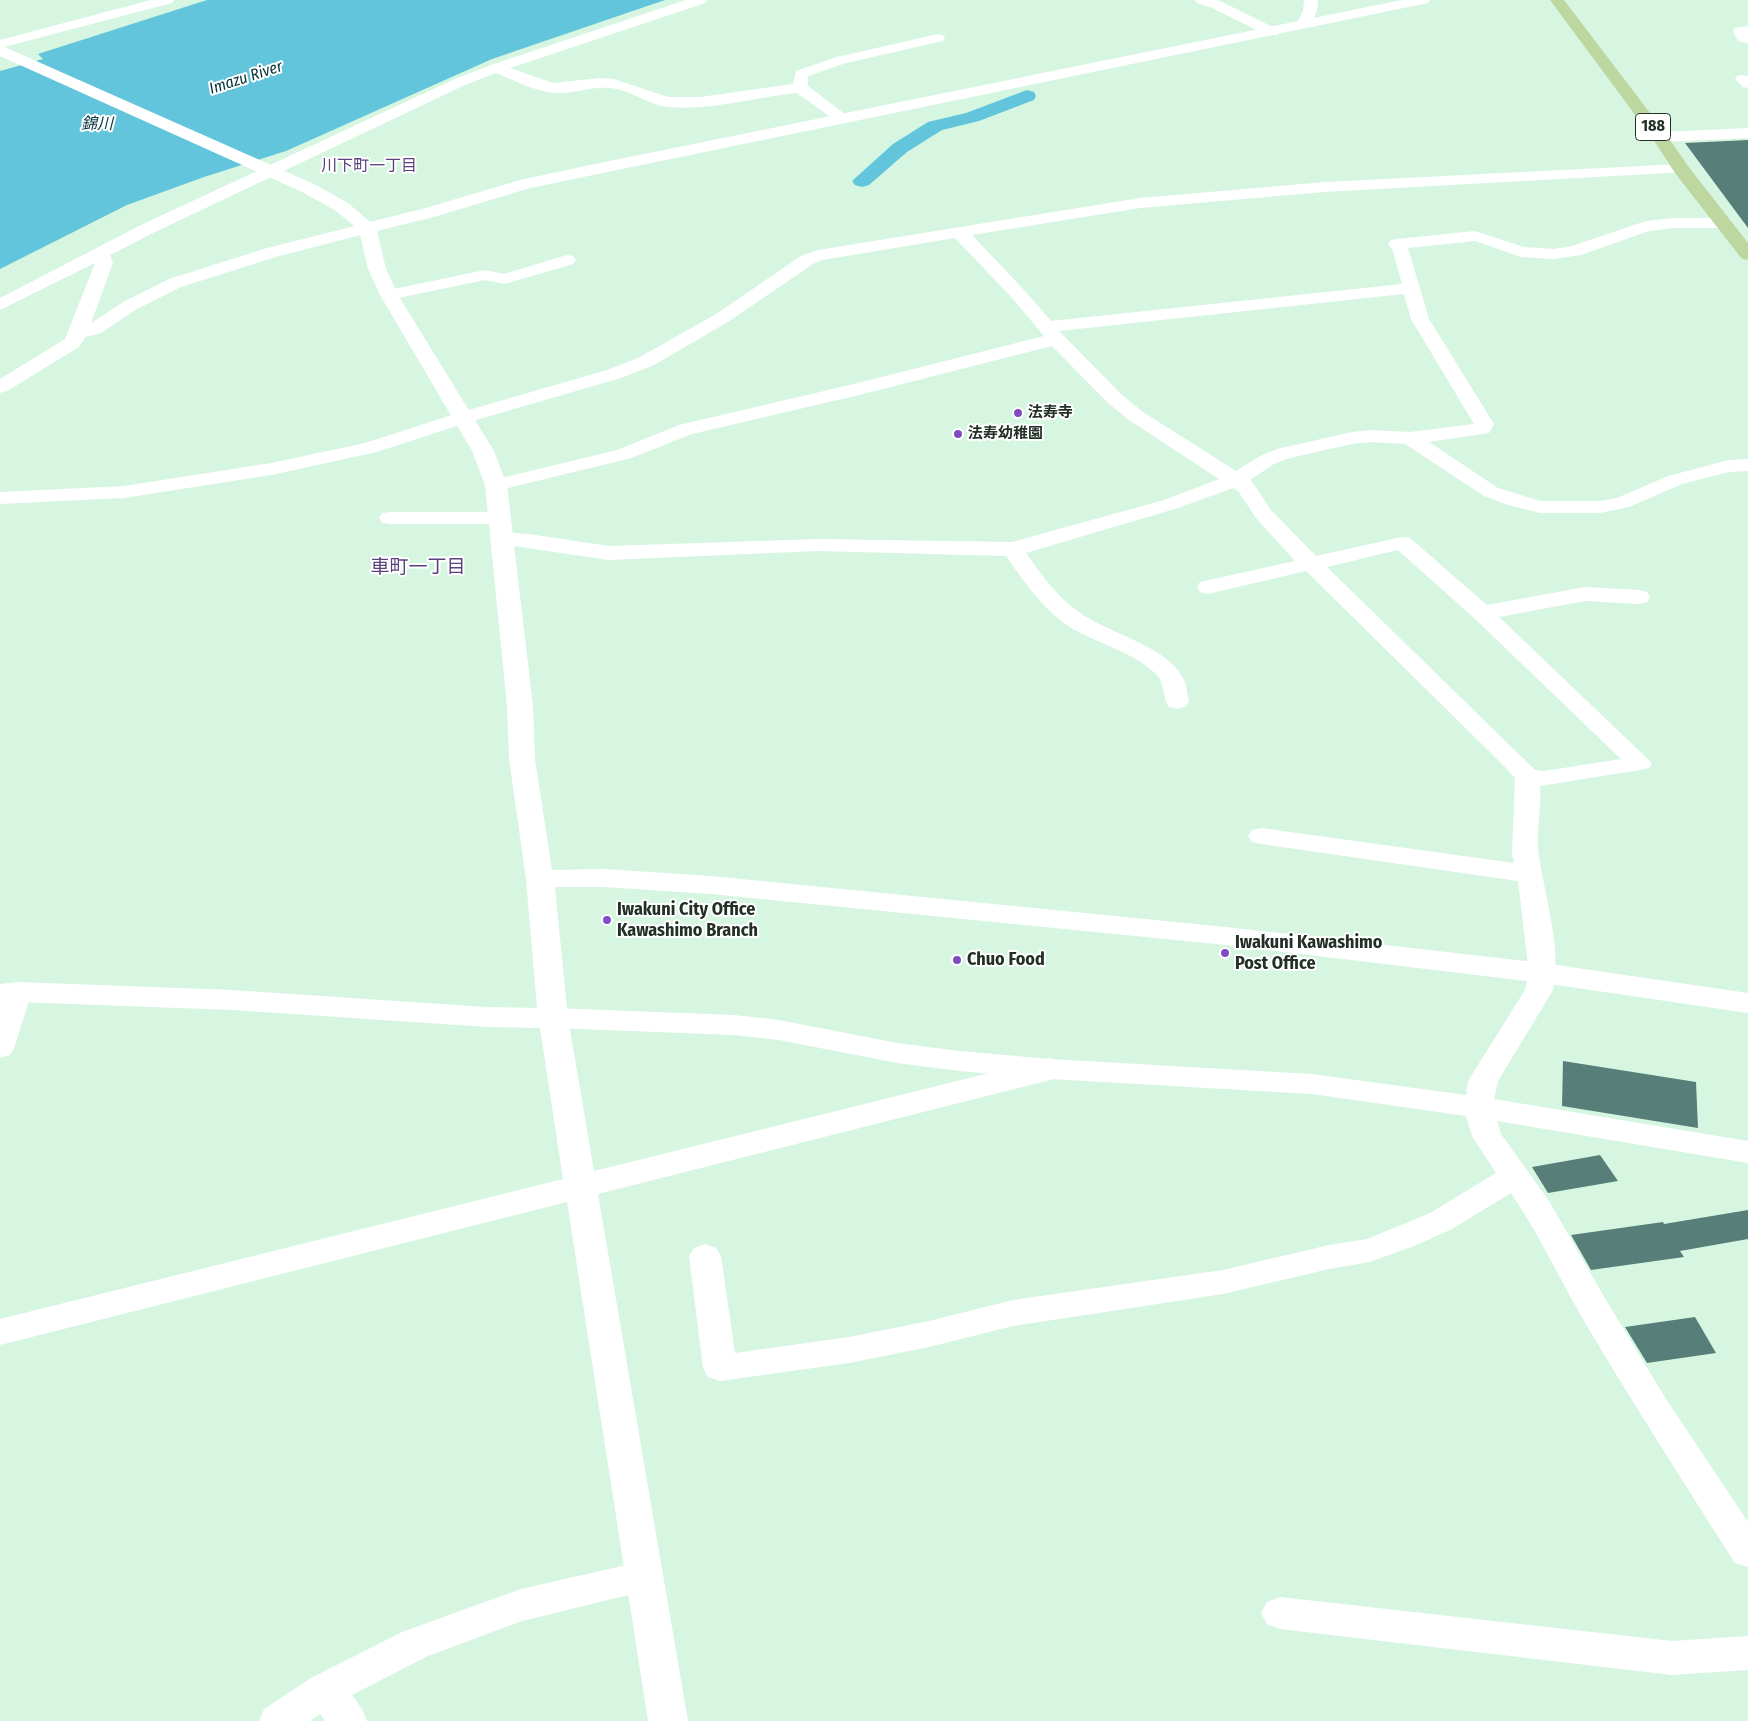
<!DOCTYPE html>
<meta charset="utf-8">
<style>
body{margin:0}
canvas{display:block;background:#d6f6e1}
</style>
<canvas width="1748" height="1721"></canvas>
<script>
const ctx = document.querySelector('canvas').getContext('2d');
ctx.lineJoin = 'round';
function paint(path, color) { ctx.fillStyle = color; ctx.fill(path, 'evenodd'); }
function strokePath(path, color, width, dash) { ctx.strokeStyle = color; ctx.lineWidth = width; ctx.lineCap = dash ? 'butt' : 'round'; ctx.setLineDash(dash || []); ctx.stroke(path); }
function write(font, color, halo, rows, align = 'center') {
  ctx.font = font + ' "Fira Sans Condensed","Noto Sans JP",sans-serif'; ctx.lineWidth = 4; ctx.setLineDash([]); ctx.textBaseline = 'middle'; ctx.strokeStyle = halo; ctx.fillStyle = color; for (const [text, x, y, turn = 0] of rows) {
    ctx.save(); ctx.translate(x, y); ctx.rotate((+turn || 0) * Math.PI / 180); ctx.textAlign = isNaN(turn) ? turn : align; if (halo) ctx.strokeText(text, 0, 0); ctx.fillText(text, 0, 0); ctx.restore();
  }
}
paint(new Path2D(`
 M 207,0 L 665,0 L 492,59 L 286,151 L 204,177 L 127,205 L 0,269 L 0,71 L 43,59 L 38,54 Z`), '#62c5dc');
paint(new Path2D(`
 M 1027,90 L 1034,92 L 1036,96 L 1034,100 L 979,121 L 942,130 L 907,152 L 869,185 L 862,187 L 855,185 L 852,181 L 893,144 L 928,122 L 966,113 Z`), '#62c5dc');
paint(new Path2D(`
 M 1748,140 L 1748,228 L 1685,143 Z
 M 1563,1061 L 1696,1082 L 1698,1128 L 1562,1106 Z
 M 1600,1155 L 1618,1181 L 1548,1193 L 1532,1167 Z
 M 1748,1210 L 1748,1239 L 1680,1251 L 1684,1257 L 1591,1270 L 1571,1235 L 1663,1222 L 1664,1224 Z
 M 1695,1317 L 1716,1353 L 1647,1363 L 1625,1327 Z`), '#577e79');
paint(new Path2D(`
 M 151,0 L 174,0 L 172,3 L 0,48 L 0,40 Z
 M 686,0 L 707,0 L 705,3 L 510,68 L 553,83 L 600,78 L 614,79 L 668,97 L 700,97 L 793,84 L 796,71 L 837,57 L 938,34 L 943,35 L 945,38 L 943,41 L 846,63 L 808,76 L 808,86 L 846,115 L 849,118 L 846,121 L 836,121 L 797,93 C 755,97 711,111 668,107 C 648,105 631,90 611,88 C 591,86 573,94 554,93 C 534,91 514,80 496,73 L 465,85 L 155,232 L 110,255 L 113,263 L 91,323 L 125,301 L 169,279 L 267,248 L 367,223 L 373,224 L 376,228 L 373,232 L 279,256 L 181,287 L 137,309 L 101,333 L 85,337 L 79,347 L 7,391 L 0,393 L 0,379 L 65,339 L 95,263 L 0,310 L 0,298 L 143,224 L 455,79 L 491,65 Z
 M 1195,0 L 1216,0 L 1222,2 L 1277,29 L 1279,32 L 1277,35 L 1267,35 L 1212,8 L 1197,3 Z
 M 1304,0 L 1318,0 L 1317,11 L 1313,20 L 1317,24 L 1315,27 L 1305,27 L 1298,21 L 1303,11 Z
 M 1748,26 L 1748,43 L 1738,41 L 1733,31 L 1735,28 Z
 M 1742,75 L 1748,76 L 1748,88 L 1743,87 L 1735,79 L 1737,76 Z
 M 1748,128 L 1748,138 L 1660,142 L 1654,140 L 1652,137 L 1654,134 L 1660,132 Z
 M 1681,164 L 1687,166 L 1689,169 L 1687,172 L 1325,192 L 1140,208 L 972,235 L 1025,291 L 1051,321 L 1402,284 L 1393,251 L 1388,244 L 1391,240 L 1397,239 L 1475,231 L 1524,247 L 1554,249 L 1572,246 L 1646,221 L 1674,218 L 1724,218 L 1730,219 L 1732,223 L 1730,227 L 1724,228 L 1674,228 L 1649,231 L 1581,255 L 1554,259 L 1521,257 L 1475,241 L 1408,248 L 1429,319 L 1494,424 L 1489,433 L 1429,442 L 1498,488 L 1540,501 L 1600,501 L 1617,498 L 1668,476 L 1729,460 L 1748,459 L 1748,471 L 1729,472 L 1682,484 L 1629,507 L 1600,513 L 1540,513 L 1508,505 L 1484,496 L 1405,444 L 1372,442 L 1352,444 L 1290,458 L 1274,464 L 1250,480 L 1253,483 L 1271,510 L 1316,556 L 1402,537 L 1410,538 L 1487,605 L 1585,587 L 1639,590 L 1647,592 L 1650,597 L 1647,602 L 1639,604 L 1585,601 L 1499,617 L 1652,763 L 1649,768 L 1640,770 L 1540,786 C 1542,809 1535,833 1539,856 C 1545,897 1562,949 1553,990 L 1498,1081 L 1494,1099 L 1748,1141 L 1748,1163 L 1497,1121 L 1501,1134 L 1549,1201 L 1603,1295 L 1666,1399 L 1748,1522 L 1748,1567 L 1735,1563 C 1686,1486 1637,1410 1590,1331 C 1563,1286 1541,1237 1511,1193 L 1452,1229 L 1419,1244 L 1370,1262 L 1329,1269 L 1223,1294 L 1013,1326 L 929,1347 L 849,1363 L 720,1381 L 708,1377 L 703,1368 L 689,1256 L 694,1248 L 705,1244 L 716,1248 L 721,1256 L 735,1353 L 849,1337 L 929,1321 L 1013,1300 L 1223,1270 L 1329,1245 L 1367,1239 L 1430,1213 L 1496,1173 L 1472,1136 L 1466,1116 L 1312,1094 L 1050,1079 L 960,1071 L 897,1063 L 779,1040 L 734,1035 L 553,1028 L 543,1025 L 539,1018 L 543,1011 L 553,1008 L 734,1015 L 779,1020 L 897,1043 L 960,1051 L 1050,1059 L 1312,1074 L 1466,1095 L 1468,1081 L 1525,990 L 1529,973 L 1518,881 L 1261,844 L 1252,842 L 1248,836 L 1252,830 L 1261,828 L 1514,863 L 1512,854 L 1515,778 L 1502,764 L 1306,571 L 1208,594 L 1200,592 L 1197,587 L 1200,582 L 1295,561 L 1256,518 L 1238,491 L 1233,488 L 1178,508 L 1026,553 C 1041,574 1057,597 1079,612 C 1108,634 1168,645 1184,680 C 1187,686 1187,695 1189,702 L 1185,707 L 1177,709 L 1169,707 C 1162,697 1165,684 1157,675 C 1135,653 1100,644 1073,629 C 1044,611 1025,583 1006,556 L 818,551 L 609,560 L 493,543 L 490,538 L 493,533 L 501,532 L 529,534 L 609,546 L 818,539 L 1012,542 L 1164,500 L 1219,479 L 1129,420 L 1109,404 L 1052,346 L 855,396 L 692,434 L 631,458 L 496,491 L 489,489 L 486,485 L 489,481 L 617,450 L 679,425 L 854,384 L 1044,336 L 1013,299 L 955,238 L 822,260 L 813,264 L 728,322 L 654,365 L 621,378 L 469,422 L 377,452 L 271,475 L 124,498 L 0,504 L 0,492 L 124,486 L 271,463 L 365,443 L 455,414 L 607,370 L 640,357 L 716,314 L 801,256 L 818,250 L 1140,198 L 1325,182 ZM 1404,294 L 1411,319 L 1474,424 L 1410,432 L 1372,430 L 1352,432 L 1277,449 L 1260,456 L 1236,471 L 1143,412 L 1123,396 L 1059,331 ZM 1398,550 L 1474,618 L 1621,759 L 1544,771 L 1535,770 L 1327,567 Z
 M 567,255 L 573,256 L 576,260 L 573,264 L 505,284 L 485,280 L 389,300 L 383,299 L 380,295 L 383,291 L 389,290 L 485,270 L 504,274 Z
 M 390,512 L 500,512 L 508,513 L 511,518 L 508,523 L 500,524 L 390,524 L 382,523 L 379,518 L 382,513 Z
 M 18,983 L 28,985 L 32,992 L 14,1048 L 10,1055 L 0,1058 L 0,1004 L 8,985 Z
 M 644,1561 L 657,1566 L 662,1577 L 657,1588 L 522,1621 L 428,1656 L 352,1695 L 362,1709 L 367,1721 L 325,1721 L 320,1714 L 310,1721 L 259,1721 L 264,1709 L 311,1678 L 402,1632 L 521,1589 Z
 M 1280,1597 L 1672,1641 L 1748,1636 L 1748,1670 L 1672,1675 L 1280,1629 L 1267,1624 L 1261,1613 L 1267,1602 Z`), '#fff');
paint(new Path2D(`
 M 1402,0 L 1430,0 L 1428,3 L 1423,4 L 530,188 L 434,217 L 377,231 L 386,269 L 398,295 L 494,451 L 507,485 L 533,706 L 535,759 L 552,870 L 603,869 L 711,876 L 1226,927 L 1543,963 L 1748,993 L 1748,1013 L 1543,983 L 1226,945 L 711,894 L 603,887 L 555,887 L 568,1018 L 594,1171 L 1050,1058 L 1061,1062 L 1065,1069 L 1061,1076 L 1050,1080 L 598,1194 L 688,1721 L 648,1721 L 567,1202 L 0,1345 L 0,1319 L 563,1179 L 540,1028 L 487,1027 L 232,1010 L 18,1002 L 0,1004 L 0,984 L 18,982 L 232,990 L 487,1007 L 537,1008 L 526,879 L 509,759 L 507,706 L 485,485 L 472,451 L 380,295 L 368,269 L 359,230 L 336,211 L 302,192 L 0,56 L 0,45 L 314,184 L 348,203 L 370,222 L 422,209 L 520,180 L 595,164 Z`), '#fff');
paint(new Path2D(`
 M 1550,0 L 1564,0 L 1666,134 L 1688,166 L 1748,243 L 1748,260 L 1742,259 L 1675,173 L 1653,139 Z`), '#bed69f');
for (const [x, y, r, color] of [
 [1018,413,5,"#814cc3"],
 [958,434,5,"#814cc3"],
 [607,920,5,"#814cc3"],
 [1225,953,5,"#814cc3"],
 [957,960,5,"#814cc3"]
]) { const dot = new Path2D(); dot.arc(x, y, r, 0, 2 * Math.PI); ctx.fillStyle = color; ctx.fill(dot); strokePath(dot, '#fff', 2); }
write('bold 15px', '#232f27', '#fff', [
 ["法寿寺",1028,413],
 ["法寿幼稚園",968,434]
], 'left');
write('italic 16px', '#04353e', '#fff', [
 ["Imazu River",246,78,-18],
 ["錦川",97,125]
]);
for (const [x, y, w] of [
 [1653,127,35]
]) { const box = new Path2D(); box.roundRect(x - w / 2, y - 13.5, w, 27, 4); ctx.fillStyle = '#fff'; ctx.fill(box); strokePath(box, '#232f27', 1); }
write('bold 16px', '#232f27', null, [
 ["188",1653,127]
]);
write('16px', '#5a427e', '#fff', [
 ["川下町一丁目",369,167]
]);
write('bold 18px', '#232f27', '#fff', [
 ["Iwakuni City Office",617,910],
 ["Kawashimo Branch",617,931],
 ["Iwakuni Kawashimo",1235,943],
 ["Post Office",1235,964],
 ["Chuo Food",967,960]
], 'left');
write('19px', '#5a427e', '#fff', [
 ["車町一丁目",418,568]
]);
</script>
